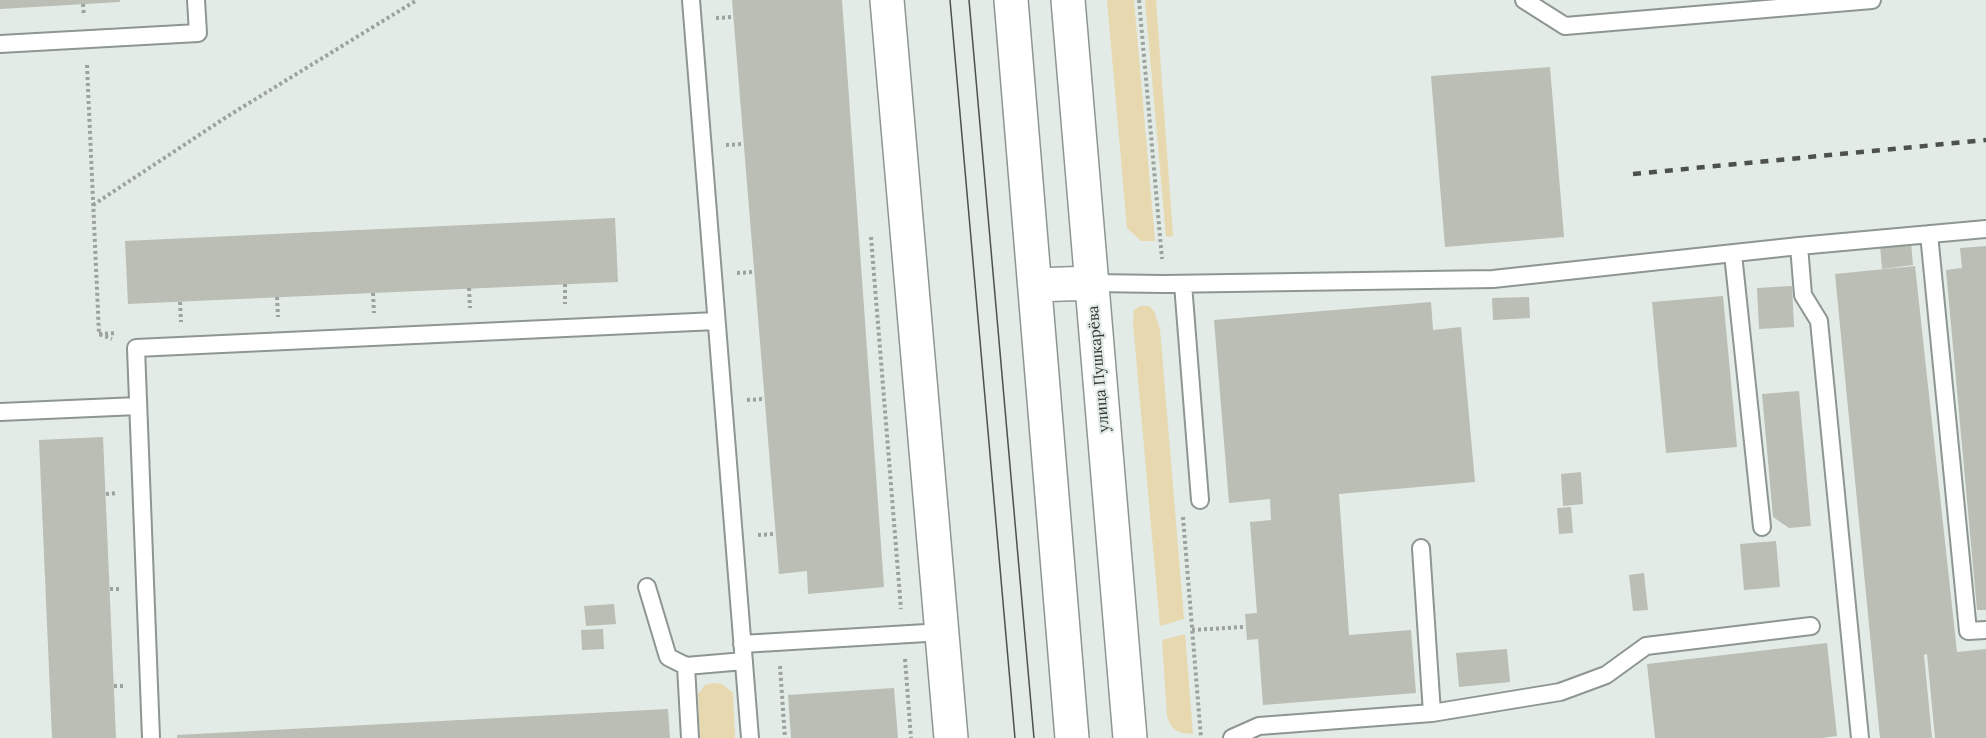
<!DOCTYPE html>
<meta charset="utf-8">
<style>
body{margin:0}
canvas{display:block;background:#e2ebe5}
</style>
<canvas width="1986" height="738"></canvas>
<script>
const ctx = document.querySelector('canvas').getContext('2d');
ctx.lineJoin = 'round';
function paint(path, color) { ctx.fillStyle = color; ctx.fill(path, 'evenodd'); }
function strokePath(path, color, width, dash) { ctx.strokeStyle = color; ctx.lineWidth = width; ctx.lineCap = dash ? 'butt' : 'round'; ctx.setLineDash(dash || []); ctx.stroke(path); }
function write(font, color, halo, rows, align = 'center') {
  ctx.font = font + ' Lora,serif'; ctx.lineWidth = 4.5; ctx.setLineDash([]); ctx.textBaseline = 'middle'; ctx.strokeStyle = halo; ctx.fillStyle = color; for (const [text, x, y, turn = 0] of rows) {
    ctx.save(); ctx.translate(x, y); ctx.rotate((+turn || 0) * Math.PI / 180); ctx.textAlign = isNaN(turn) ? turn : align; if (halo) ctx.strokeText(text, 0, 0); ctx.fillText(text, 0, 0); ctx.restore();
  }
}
paint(new Path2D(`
 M 1107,0 L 1134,0 L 1155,241 L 1141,241 L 1127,228 Z
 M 1145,0 L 1156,0 L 1173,236 L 1166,237 Z
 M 1140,306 L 1149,306 L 1154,311 L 1160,329 L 1184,619 L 1160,626 L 1133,323 L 1134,310 Z
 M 1185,634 L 1193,734 C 1179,733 1171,731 1167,716 L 1162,640 Z
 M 713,683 L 722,684 L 733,693 L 735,738 L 700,738 L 698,694 L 705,685 Z`), '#e7d8b0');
paint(new Path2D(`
 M 0,0 L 120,0 L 120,2 L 0,9 Z
 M 732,0 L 842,0 L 884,587 L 808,594 L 807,571 L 779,574 Z
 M 1550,67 L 1564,237 L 1445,247 L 1431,76 Z
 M 615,218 L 618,282 L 128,304 L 125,241 Z
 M 1911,242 L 1913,265 L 1882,269 L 1880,245 Z
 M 1986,246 L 1986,610 L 1977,610 L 1946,270 L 1962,268 L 1960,248 Z
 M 1915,266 L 1957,652 L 1986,649 L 1986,738 L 1935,738 L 1927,654 L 1924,655 L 1932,738 L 1880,738 L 1835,274 Z
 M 1792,286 L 1794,327 L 1759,329 L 1757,288 Z
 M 1723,296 L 1737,447 L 1666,453 L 1652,302 Z
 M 1529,297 L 1530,318 L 1493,320 L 1492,298 Z
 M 1431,302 L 1433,330 L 1461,327 L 1475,482 L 1339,494 L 1349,635 L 1411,630 L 1416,693 L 1263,705 L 1258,639 L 1247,640 L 1245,614 L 1257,613 L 1250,522 L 1271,520 L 1270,499 L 1229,503 L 1214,320 Z
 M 1799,391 L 1811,526 L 1789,528 L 1773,517 L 1762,394 Z
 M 103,437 L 116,738 L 52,738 L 39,440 Z
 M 1581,472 L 1583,504 L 1563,506 L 1561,474 Z
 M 1571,507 L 1573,533 L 1559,534 L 1557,508 Z
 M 1776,541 L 1780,587 L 1744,590 L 1740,544 Z
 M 1644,573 L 1648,610 L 1633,611 L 1629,575 Z
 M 614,604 L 616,624 L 586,626 L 584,606 Z
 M 603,629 L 604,649 L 582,650 L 581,630 Z
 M 1827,643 L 1837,736 L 1822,738 L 1655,738 L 1647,664 Z
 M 1507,649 L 1510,682 L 1459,687 L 1456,653 Z
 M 894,688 L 898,738 L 791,738 L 788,695 Z
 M 668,709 L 670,738 L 177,738 L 177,735 Z`), '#babeb5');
const service = new Path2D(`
 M 691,0 L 750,738
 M 1524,0 L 1565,26 L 1872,0
 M 0,44 L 198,33 L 196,0
 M 1929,234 L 1968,631 L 1986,630
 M 1799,246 L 1803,295 L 1819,321 L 1860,738
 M 1733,254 L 1762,527
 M 1092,283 L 1164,284 L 1493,279 L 1799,246 L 1986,229
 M 1183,284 L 1200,500
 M 0,412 L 138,406
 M 1421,548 L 1432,713
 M 647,587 L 668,657 L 686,666 L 744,661
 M 742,644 L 943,632
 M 686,666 L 690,738
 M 151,738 L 136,348 L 716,321
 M 1232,738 L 1259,726 L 1432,713 L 1560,692 L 1606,675 L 1646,646 L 1811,626`);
const minor = new Path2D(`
 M 887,0 L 951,738`);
const primary = new Path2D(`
 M 1011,0 L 1072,738
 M 1068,0 L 1130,738
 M 1035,285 L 1092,283`);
strokePath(service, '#8e9691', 20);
strokePath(minor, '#8e9691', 36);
strokePath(primary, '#8e9691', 36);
strokePath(new Path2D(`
 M 1139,0 L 1162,259
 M 83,4 L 84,16
 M 716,18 L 733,17
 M 87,65 L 99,334 L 112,339
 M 726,145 L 743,144
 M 93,205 L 228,116 L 417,0
 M 871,237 L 901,609
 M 737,273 L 754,272
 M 565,284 L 565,304
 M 469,288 L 470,308
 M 373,293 L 374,313
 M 277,297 L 278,317
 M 180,302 L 181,322
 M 99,334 L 117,333
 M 747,400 L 764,399
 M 106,494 L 117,493
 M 1183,517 L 1201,738
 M 758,535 L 775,534
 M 110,589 L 121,589
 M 1192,630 L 1243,627
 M 905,659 L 911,738
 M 780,666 L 785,738
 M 114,686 L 125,686`), '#9ca39e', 4, [3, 3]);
strokePath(service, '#fff', 16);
strokePath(minor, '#fff', 33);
strokePath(primary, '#fff', 33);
strokePath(new Path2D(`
 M 950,0 L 1015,738
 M 969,0 L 1034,738`), '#4d514e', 1.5);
strokePath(new Path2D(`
 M 1633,174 L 1986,140`), '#4d514e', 4.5, [8, 8]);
write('15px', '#323533', '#e2ebe5', [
 ["улица Пушкарёва",1099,369,-95]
]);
</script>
